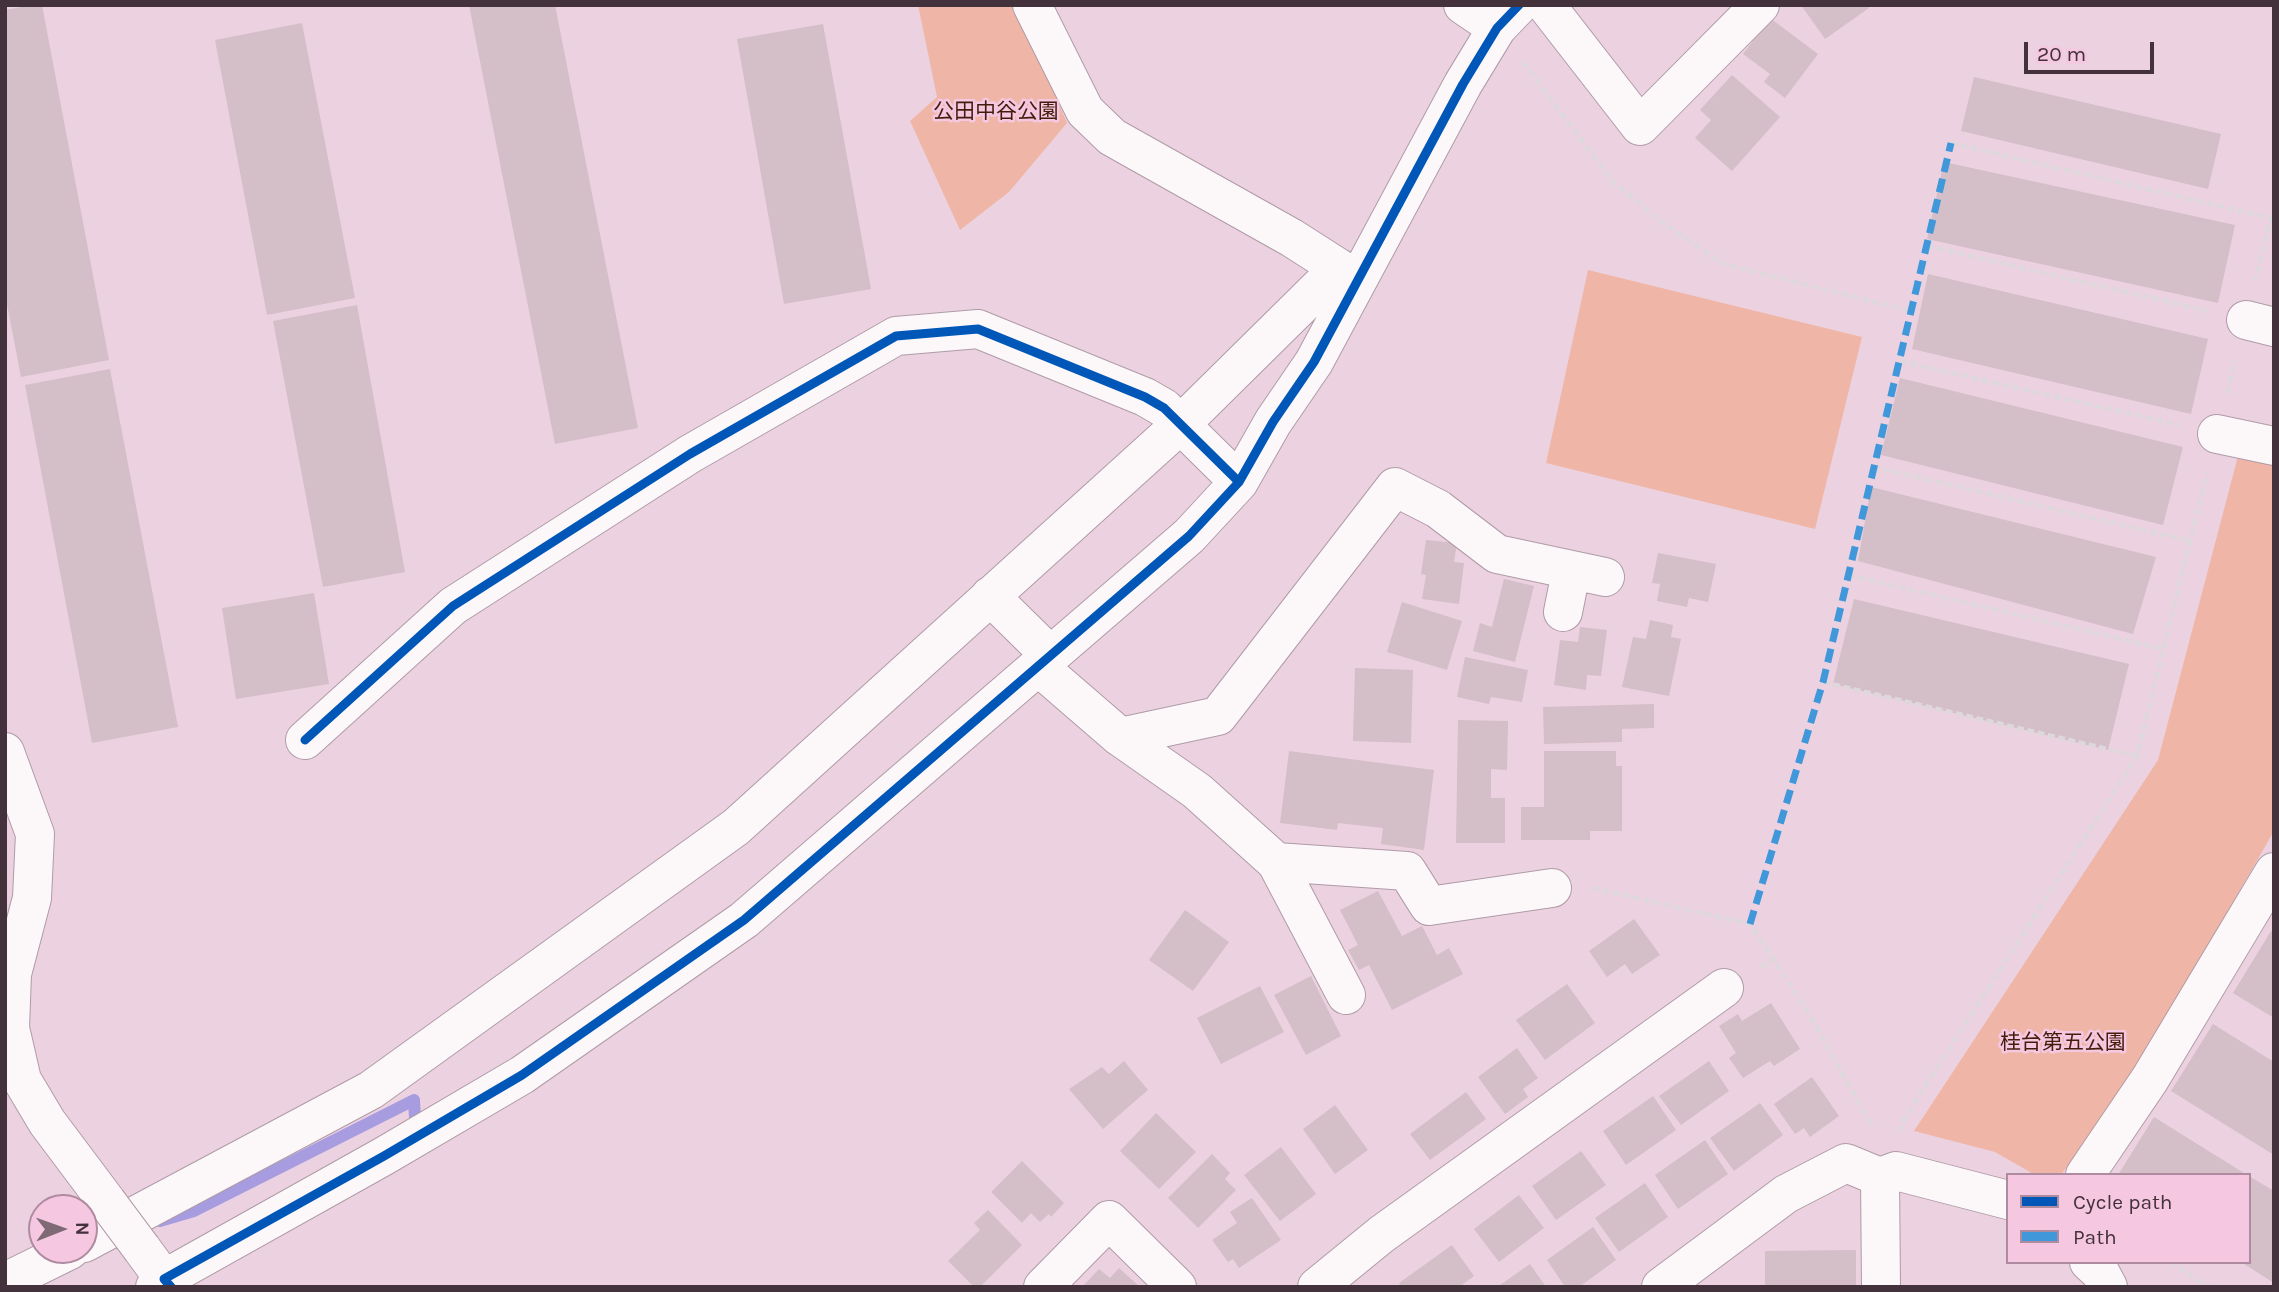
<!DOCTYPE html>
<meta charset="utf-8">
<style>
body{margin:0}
#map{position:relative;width:2279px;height:1292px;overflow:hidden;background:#ecd2e0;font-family:Karla,sans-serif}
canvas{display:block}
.frame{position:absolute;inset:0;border:7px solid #43313b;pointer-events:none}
.legend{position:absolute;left:2006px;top:1173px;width:245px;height:91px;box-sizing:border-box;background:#f6c7e1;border:2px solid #ae8b9f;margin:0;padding:9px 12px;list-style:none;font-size:21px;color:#43313b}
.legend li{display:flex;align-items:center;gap:14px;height:35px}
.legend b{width:35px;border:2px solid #ae8b9f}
.north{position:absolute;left:28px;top:1194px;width:70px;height:70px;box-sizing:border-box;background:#f6c7e1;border:2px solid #ae8b9f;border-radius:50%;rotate:89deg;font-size:19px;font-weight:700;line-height:28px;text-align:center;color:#43313b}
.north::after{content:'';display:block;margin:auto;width:24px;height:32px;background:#7e6975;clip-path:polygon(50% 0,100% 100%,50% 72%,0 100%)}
.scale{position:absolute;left:2024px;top:42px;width:130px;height:32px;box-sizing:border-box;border:4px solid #43313b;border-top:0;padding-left:9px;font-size:21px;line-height:24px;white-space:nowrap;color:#43313b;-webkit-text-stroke:5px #f6c7e1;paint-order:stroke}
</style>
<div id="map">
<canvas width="2279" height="1292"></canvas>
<div class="frame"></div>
<ul class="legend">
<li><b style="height:9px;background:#0057b8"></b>Cycle path</li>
<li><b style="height:9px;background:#4097d9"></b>Path</li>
</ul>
<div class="north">N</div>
<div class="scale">20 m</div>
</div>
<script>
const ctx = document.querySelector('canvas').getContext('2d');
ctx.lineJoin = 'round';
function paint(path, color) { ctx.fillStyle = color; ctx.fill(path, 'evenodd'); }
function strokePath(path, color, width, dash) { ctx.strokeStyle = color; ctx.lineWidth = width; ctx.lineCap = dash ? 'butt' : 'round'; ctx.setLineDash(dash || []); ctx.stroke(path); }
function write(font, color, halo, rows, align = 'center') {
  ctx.font = font + ' Karla,"Noto Sans JP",sans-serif'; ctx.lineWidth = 5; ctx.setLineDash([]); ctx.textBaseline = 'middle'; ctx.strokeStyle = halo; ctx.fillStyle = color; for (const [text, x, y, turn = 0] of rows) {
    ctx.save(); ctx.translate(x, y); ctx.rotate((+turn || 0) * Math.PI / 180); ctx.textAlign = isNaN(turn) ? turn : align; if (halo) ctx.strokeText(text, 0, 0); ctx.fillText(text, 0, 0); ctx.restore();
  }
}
paint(new Path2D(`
 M 918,5 L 1017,5 L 1067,123 L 1009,192 L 960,230 L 910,121 L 937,97 Z
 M 1588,270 L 1862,337 L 1815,529 L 1546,463 Z
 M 2238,456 L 2274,466 L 2274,831 L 2129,1082 L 2061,1175 L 2035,1175 L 1995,1152 L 1914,1131 L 2158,760 Z`), '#efb6a8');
strokePath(new Path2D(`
 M 160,1221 L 194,1211 L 414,1100 L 415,1118`), '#a79ce0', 12);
paint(new Path2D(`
 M 32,5 L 42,5 L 109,360 L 21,377 L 5,294 L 5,10 Z
 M 469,5 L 555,5 L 638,428 L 555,444 Z
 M 1801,5 L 1867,5 L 1869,8 L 1825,39 Z
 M 1770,18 L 1818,54 L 1785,98 L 1764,82 L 1770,74 L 1743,54 Z
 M 302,23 L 355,298 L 267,315 L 215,40 Z
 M 823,24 L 871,289 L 784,304 L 737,39 Z
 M 1732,75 L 1780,117 L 1732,171 L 1695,138 L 1711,120 L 1700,110 Z
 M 1974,77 L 2221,134 L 2208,189 L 1961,131 Z
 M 1944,162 L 2235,225 L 2218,303 L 1927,239 Z
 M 1928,274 L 2208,339 L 2191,414 L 1912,349 Z
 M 357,305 L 405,572 L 323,587 L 273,321 Z
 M 110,369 L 178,727 L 92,743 L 25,385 Z
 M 1900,378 L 2183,447 L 2163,525 L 1881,455 Z
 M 1871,487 L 2156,557 L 2133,634 L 1858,561 Z
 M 1426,540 L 1457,543 L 1454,562 L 1464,563 L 1459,604 L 1422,599 L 1426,575 L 1421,574 Z
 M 1658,553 L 1716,564 L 1708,602 L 1689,598 L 1687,607 L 1657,601 L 1660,584 L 1652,583 Z
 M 1504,579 L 1534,586 L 1515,662 L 1473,651 L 1480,623 L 1492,627 Z
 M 314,593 L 329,684 L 236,699 L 222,608 Z
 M 1854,599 L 2129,664 L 2108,750 L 1833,684 Z
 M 1402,602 L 1462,621 L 1447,670 L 1387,652 Z
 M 1650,620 L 1673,625 L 1671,637 L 1681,639 L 1669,696 L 1622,687 L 1633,637 L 1646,639 Z
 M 1580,627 L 1607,630 L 1601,676 L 1587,675 L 1586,690 L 1554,685 L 1560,640 L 1578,642 Z
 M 1465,657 L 1528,670 L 1522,702 L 1491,697 L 1489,704 L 1457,697 Z
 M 1355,668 L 1413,670 L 1411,743 L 1353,741 Z
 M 1654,704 L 1654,728 L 1622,729 L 1622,742 L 1544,744 L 1543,707 Z
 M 1458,720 L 1508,721 L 1507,770 L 1491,769 L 1491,798 L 1505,798 L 1505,843 L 1456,843 Z
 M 1289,751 L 1434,770 L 1424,850 L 1381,844 L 1383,828 L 1338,823 L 1337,830 L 1280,823 Z
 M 1544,751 L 1616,751 L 1616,766 L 1622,766 L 1622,831 L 1590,831 L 1590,840 L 1521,840 L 1521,807 L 1544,807 Z
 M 1378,891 L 1402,936 L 1422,926 L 1437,955 L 1449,948 L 1463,974 L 1392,1010 L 1369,965 L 1359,970 L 1348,950 L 1358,945 L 1340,910 Z
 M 1185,910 L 1229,942 L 1193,991 L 1149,960 Z
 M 1634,919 L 1660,955 L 1632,974 L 1625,964 L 1607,977 L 1589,951 Z
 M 2271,931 L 2274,932 L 2274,1018 L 2233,993 Z
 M 1311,976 L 1341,1036 L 1306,1055 L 1274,995 Z
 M 1567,984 L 1595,1023 L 1545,1060 L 1516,1020 Z
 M 1260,986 L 1284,1032 L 1221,1064 L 1197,1018 Z
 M 1771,1003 L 1800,1049 L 1774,1066 L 1770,1061 L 1743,1078 L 1729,1058 L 1736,1053 L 1719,1026 L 1738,1014 L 1742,1021 Z
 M 2213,1024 L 2274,1062 L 2274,1155 L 2171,1091 Z
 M 1517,1048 L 1538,1078 L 1523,1089 L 1528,1097 L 1505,1114 L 1478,1077 Z
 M 1124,1061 L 1148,1090 L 1103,1129 L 1069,1089 L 1102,1067 L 1109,1074 Z
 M 1709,1061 L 1729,1091 L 1681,1125 L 1659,1096 Z
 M 1812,1077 L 1839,1116 L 1810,1137 L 1804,1128 L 1795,1134 L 1774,1104 Z
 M 1466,1092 L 1486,1119 L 1430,1160 L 1410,1134 Z
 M 1653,1096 L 1676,1130 L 1626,1165 L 1603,1131 Z
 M 1760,1103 L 1783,1135 L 1734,1171 L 1710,1138 Z
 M 1335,1105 L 1368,1150 L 1335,1174 L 1303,1129 Z
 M 1156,1113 L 1196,1152 L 1159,1189 L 1120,1151 Z
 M 2154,1117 L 2247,1175 L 2118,1175 Z
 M 1705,1140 L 1728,1174 L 1678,1209 L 1655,1175 Z
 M 1281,1147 L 1316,1194 L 1280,1221 L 1244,1175 Z
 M 1581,1151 L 1606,1185 L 1556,1220 L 1532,1186 Z
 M 1212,1154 L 1230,1173 L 1225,1179 L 1236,1190 L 1198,1228 L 1168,1198 Z
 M 1022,1161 L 1064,1203 L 1051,1217 L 1049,1214 L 1040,1222 L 1031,1213 L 1022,1223 L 991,1192 Z
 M 2249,1176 L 2274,1191 L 2274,1283 L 2241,1262 L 2249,1262 Z
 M 1645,1183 L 1668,1217 L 1619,1252 L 1595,1218 Z
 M 1519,1195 L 1544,1228 L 1499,1262 L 1474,1229 Z
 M 1252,1198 L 1281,1240 L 1239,1268 L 1233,1259 L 1228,1262 L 1212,1240 L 1237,1223 L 1230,1212 Z
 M 988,1210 L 1022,1245 L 980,1287 L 974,1287 L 948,1261 L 980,1230 L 974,1223 Z
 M 1593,1227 L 1616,1260 L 1579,1287 L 1565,1287 L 1547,1260 Z
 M 1452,1245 L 1474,1276 L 1459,1287 L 1402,1287 L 1399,1283 Z
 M 1856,1250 L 1856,1287 L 1765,1287 L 1765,1251 Z
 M 1530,1264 L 1546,1287 L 1497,1287 Z
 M 1119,1268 L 1140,1287 L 1082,1287 L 1099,1269 L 1110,1278 Z`), '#d4bec7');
const street = new Path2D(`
 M 1032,5 L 1085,111 L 1112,137 L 1292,238 L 1356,279
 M 1463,5 L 1497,28
 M 1546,5 L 1640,126 L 1760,5
 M 2246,320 L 2274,327
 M 2217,434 L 2274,446
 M 990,596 L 1051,656
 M 1563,612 L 1571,572
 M 1039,667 L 1120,737 L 1197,791 L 1276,862 L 1346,995
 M 1120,737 L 1218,716 L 1395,487 L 1438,509 L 1497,554 L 1605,577
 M 305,740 L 453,606 L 690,454 L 896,336 L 978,329 L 1145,397 L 1164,408 L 1239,482
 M 1276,862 L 1407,871 L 1429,906 L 1552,888
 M 2085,1175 L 2150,1079 L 2274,872
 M 1880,1177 L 1881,1287
 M 84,1243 L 371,1090 L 736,827 L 1181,424 L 1339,268
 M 2089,1262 L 2100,1272 L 2108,1287
 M 5,1282 L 70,1250
 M 171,1287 L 164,1279 L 384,1156 L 522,1075 L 744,920 L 1189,536 L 1239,482 L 1273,422 L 1314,362 L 1463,84 L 1497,28 L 1519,5
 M 1043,1287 L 1109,1220 L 1177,1287
 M 1317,1287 L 1382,1234 L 1724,988
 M 1661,1287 L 1786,1194 L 1846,1163 L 1880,1177 L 1896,1171 L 2008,1200`);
const secondary = new Path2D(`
 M 5,752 L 35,834 L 32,898 L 12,974 L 10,1028 L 22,1080 L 47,1122 L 107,1202
 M 142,1249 L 164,1279 L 155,1287`);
strokePath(street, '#af9ba6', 40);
strokePath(secondary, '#af9ba6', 40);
strokePath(new Path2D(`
 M 1523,62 L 1612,181 L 1662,222 L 1723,264 L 1912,311
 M 1951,143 L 2271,218 L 2255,281
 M 1927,246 L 2208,311
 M 1900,361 L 2179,425
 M 2227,393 L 2235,361
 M 1874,467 L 2191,541
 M 1848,575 L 2164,649
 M 1823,682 L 2137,756
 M 1592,888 L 1750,924 L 1807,1010 L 1873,1128
 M 1761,967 L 1775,959
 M 1900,1132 L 1901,1124 L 2137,756 L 2207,473
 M 2170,1262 L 2208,1287`), '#ded7db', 4.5, [7, 3.5]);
strokePath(street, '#fcf8fa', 38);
strokePath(secondary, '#fcf8fa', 38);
const secondaryBridge = new Path2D(`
 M 107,1202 L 142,1249`);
strokePath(secondaryBridge, '#af9ba6', 40, []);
strokePath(secondaryBridge, '#fcf8fa', 38);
strokePath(new Path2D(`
 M 1750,924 L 1823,682 L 1951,143`), '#4097d9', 7, [14, 7]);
strokePath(new Path2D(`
 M 305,740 L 453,606 L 690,454 L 896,336 L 978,329 L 1145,397 L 1164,408 L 1239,482
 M 171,1287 L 164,1279 L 384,1156 L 522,1075 L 744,920 L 1189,536 L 1239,482 L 1273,422 L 1314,362 L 1463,84 L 1497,28 L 1519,5`), '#0057b8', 9);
write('21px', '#431d0a', '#f6c7e1', [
 ["公田中谷公園",996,112],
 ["桂台第五公園",2063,1043]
]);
</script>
